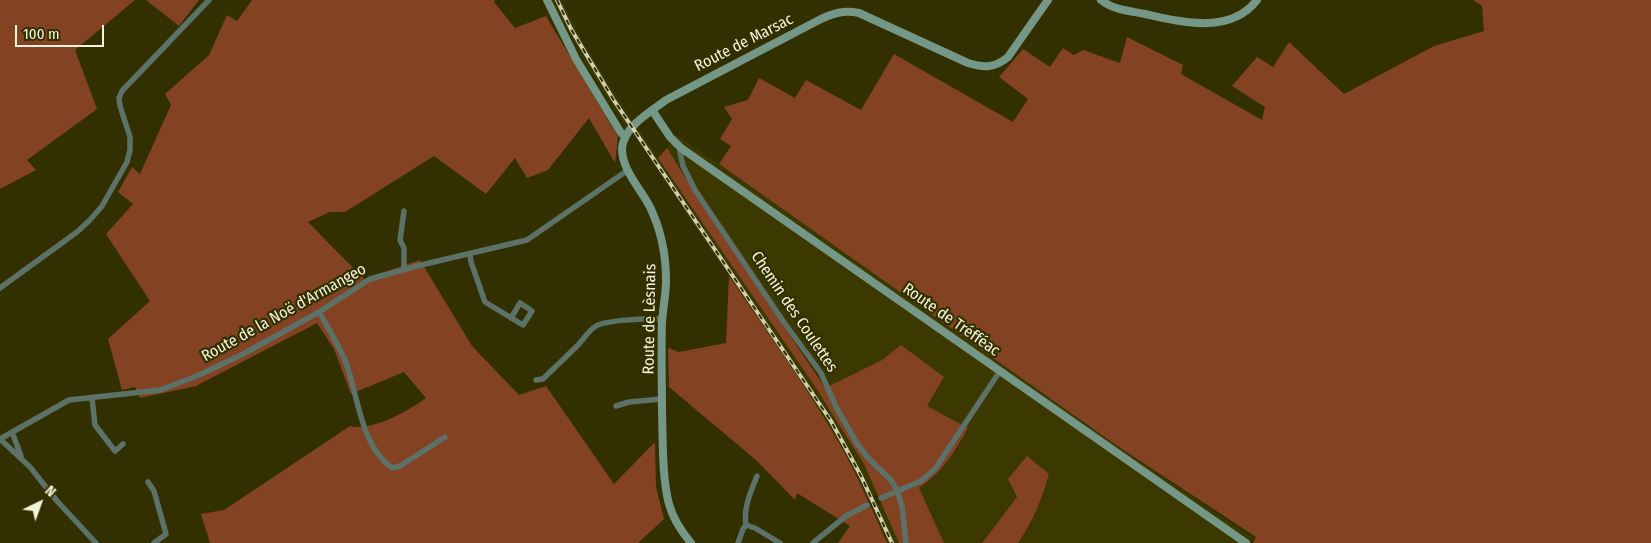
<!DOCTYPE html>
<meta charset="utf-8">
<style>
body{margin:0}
#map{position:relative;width:1651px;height:543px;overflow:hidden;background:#323000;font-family:"Fira Sans Condensed",sans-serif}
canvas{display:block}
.north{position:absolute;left:15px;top:478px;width:50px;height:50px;-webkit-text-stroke:4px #323000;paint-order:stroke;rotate:42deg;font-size:14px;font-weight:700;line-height:20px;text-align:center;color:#f4f3db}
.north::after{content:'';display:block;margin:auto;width:18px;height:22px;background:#f4f3db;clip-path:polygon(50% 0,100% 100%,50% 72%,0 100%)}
.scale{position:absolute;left:15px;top:25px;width:89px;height:22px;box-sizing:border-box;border:2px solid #f4f3db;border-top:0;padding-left:6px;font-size:15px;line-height:18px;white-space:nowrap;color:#f4f3db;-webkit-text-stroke:4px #323000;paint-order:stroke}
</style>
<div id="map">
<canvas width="1651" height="543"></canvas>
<div class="north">N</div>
<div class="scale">100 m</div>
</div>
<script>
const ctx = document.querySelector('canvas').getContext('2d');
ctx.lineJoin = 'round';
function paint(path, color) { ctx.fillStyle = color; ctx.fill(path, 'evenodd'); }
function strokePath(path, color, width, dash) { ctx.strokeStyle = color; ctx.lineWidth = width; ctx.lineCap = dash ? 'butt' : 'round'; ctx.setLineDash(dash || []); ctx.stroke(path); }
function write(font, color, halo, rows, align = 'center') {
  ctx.font = font + ' "Fira Sans Condensed",sans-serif'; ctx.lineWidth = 4.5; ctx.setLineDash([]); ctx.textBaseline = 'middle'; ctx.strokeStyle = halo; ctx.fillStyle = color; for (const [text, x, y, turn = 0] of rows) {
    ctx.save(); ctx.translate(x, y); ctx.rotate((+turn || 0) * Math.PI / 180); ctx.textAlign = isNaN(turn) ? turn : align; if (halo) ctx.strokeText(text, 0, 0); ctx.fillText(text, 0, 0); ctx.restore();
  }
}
paint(new Path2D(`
 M 552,0 L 562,0 L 585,46 L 633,122 L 627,128 L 583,59 Z
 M 637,127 L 816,388 L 864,464 L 878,494 L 868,499 L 838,441 L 814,403 L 632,132 Z
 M 677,135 L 1116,445 L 1253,538 L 1248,543 L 1018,543 L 1028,529 L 1044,495 L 1017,497 L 982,543 L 944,543 L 919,488 L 930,482 L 956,451 L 968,428 L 927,406 L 901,345 L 882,360 L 838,381 L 825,389 L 697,197 L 667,148 Z
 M 882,502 L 899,543 L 887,543 L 872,508 Z`), '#3c3900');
paint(new Path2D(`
 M 0,0 L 135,0 L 75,50 L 97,109 L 27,160 L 36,170 L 0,189 Z
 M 146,0 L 199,0 L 179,26 Z
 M 252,0 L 495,0 L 494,2 L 515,28 L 546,16 L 618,137 L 615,163 L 589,118 L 548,170 L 527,178 L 515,158 L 486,194 L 434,156 L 345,212 L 330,212 L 308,222 L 364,279 L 420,260 L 472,346 L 519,395 L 546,386 L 614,484 L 655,442 L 656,487 L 664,519 L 638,543 L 210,543 L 201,514 L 224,510 L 350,426 C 372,432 408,411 426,398 L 404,372 L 351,394 L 334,349 L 317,323 L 196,386 L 140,398 L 135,387 L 122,390 L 108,339 L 150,301 L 106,234 L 133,204 L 118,192 L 132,167 L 140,174 L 171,105 L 165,94 L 209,55 L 227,15 L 237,21 Z
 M 1473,0 L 1651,0 L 1651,543 L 1253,543 L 1256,537 L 1116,445 L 719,164 L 731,146 L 720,139 L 732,119 L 724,107 L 748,100 L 759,78 L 795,98 L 806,80 L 861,110 L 894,54 L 1013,122 L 1028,99 L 999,77 L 1023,49 L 1050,67 L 1063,48 L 1074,55 L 1083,50 L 1120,63 L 1127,37 L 1183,65 L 1181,74 L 1262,120 L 1265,107 L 1232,86 L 1257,57 L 1273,67 L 1289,42 L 1344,94 L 1434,46 L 1484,31 L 1482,6 Z
 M 667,148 L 697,197 L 825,388 L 882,360 L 901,345 L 944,377 L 927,406 L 968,428 C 956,451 941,474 919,488 L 944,543 L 899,543 L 864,464 L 841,428 L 816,388 L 658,158 Z
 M 729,276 C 766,331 806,385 839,443 C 857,475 872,509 887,543 L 838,543 L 850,526 L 797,493 L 795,500 L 756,460 L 669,387 L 668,348 L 679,352 L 726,343 Z
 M 1027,456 L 1049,474 C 1042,499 1033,522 1018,543 L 982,543 L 1017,497 L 1008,479 Z`), '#834322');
strokePath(new Path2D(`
 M 681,148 L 680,152 L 683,166 L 695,190 L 783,321 L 821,373 L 836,407 L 858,445 L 870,460 L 890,479 L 896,488 L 902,506 L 906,543
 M 404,211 L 400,240 L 404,248 L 404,270
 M 470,254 L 471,262 L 485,302 L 523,325 L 532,311 L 520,303 L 511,318
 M 0,288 L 77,232 L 90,220 L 102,206 L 127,162 L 130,150 L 130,137 L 120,106 L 119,98 L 122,91 L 209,0
 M 319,312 C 328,328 339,345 346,363 C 359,398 360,445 392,468 L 400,466 L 445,437
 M 536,380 L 543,379 C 554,368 566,357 577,346 C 584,339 588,331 596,326 C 606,320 650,318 662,319
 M 92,398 L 95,425 L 115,451 L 123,444
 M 616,406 L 629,402 L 662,399
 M 12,432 L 21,456
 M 0,439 L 69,400 L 160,390 L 197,376 L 245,353 L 319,312 L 370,279 L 421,265 L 527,240 L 628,170
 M 0,439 L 30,467 L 57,501 L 96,543
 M 148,482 L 154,491 L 166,534 L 154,543
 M 881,498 L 921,481 L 935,469 L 1000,371
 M 746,525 C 743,508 751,491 757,476
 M 738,543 L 743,529 L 746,525 L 755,528 L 780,543
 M 813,543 L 846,516 L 867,505`), '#5c7168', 5.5);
strokePath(new Path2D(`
 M 547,0 L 576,59 L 621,133 L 625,136
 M 1101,0 C 1113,10 1130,11 1145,14 C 1181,22 1230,35 1257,0
 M 652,110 L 670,137 L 681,148 L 1246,543
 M 691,543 C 681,531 673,519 669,504 C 662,478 663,441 662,413 C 662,383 661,352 662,322 C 663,308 666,294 666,280 C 666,255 661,230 650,207 C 641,189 622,170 622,149 C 623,127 650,112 666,100 L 819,20 C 833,13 844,10 859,13 L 968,63 C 984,68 995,68 1008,57 L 1048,0`), '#759788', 8);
const rail = new Path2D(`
 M 557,0 L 571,29 L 613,99 L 831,421 L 861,476 L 892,543`);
strokePath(rail, '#d1d0b4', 4);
strokePath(rail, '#323000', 2, [5.5]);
write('16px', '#f4f3db', '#323000', [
 ["Route de Marsac",744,43,-27],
 ["Chemin des Coulettes",794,312,56],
 ["Route de la Noë d'Armangeo",284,313,-29],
 ["Route de Lèsnais",650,319,-89],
 ["Route de Tréfféac",951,320,35]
]);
</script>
